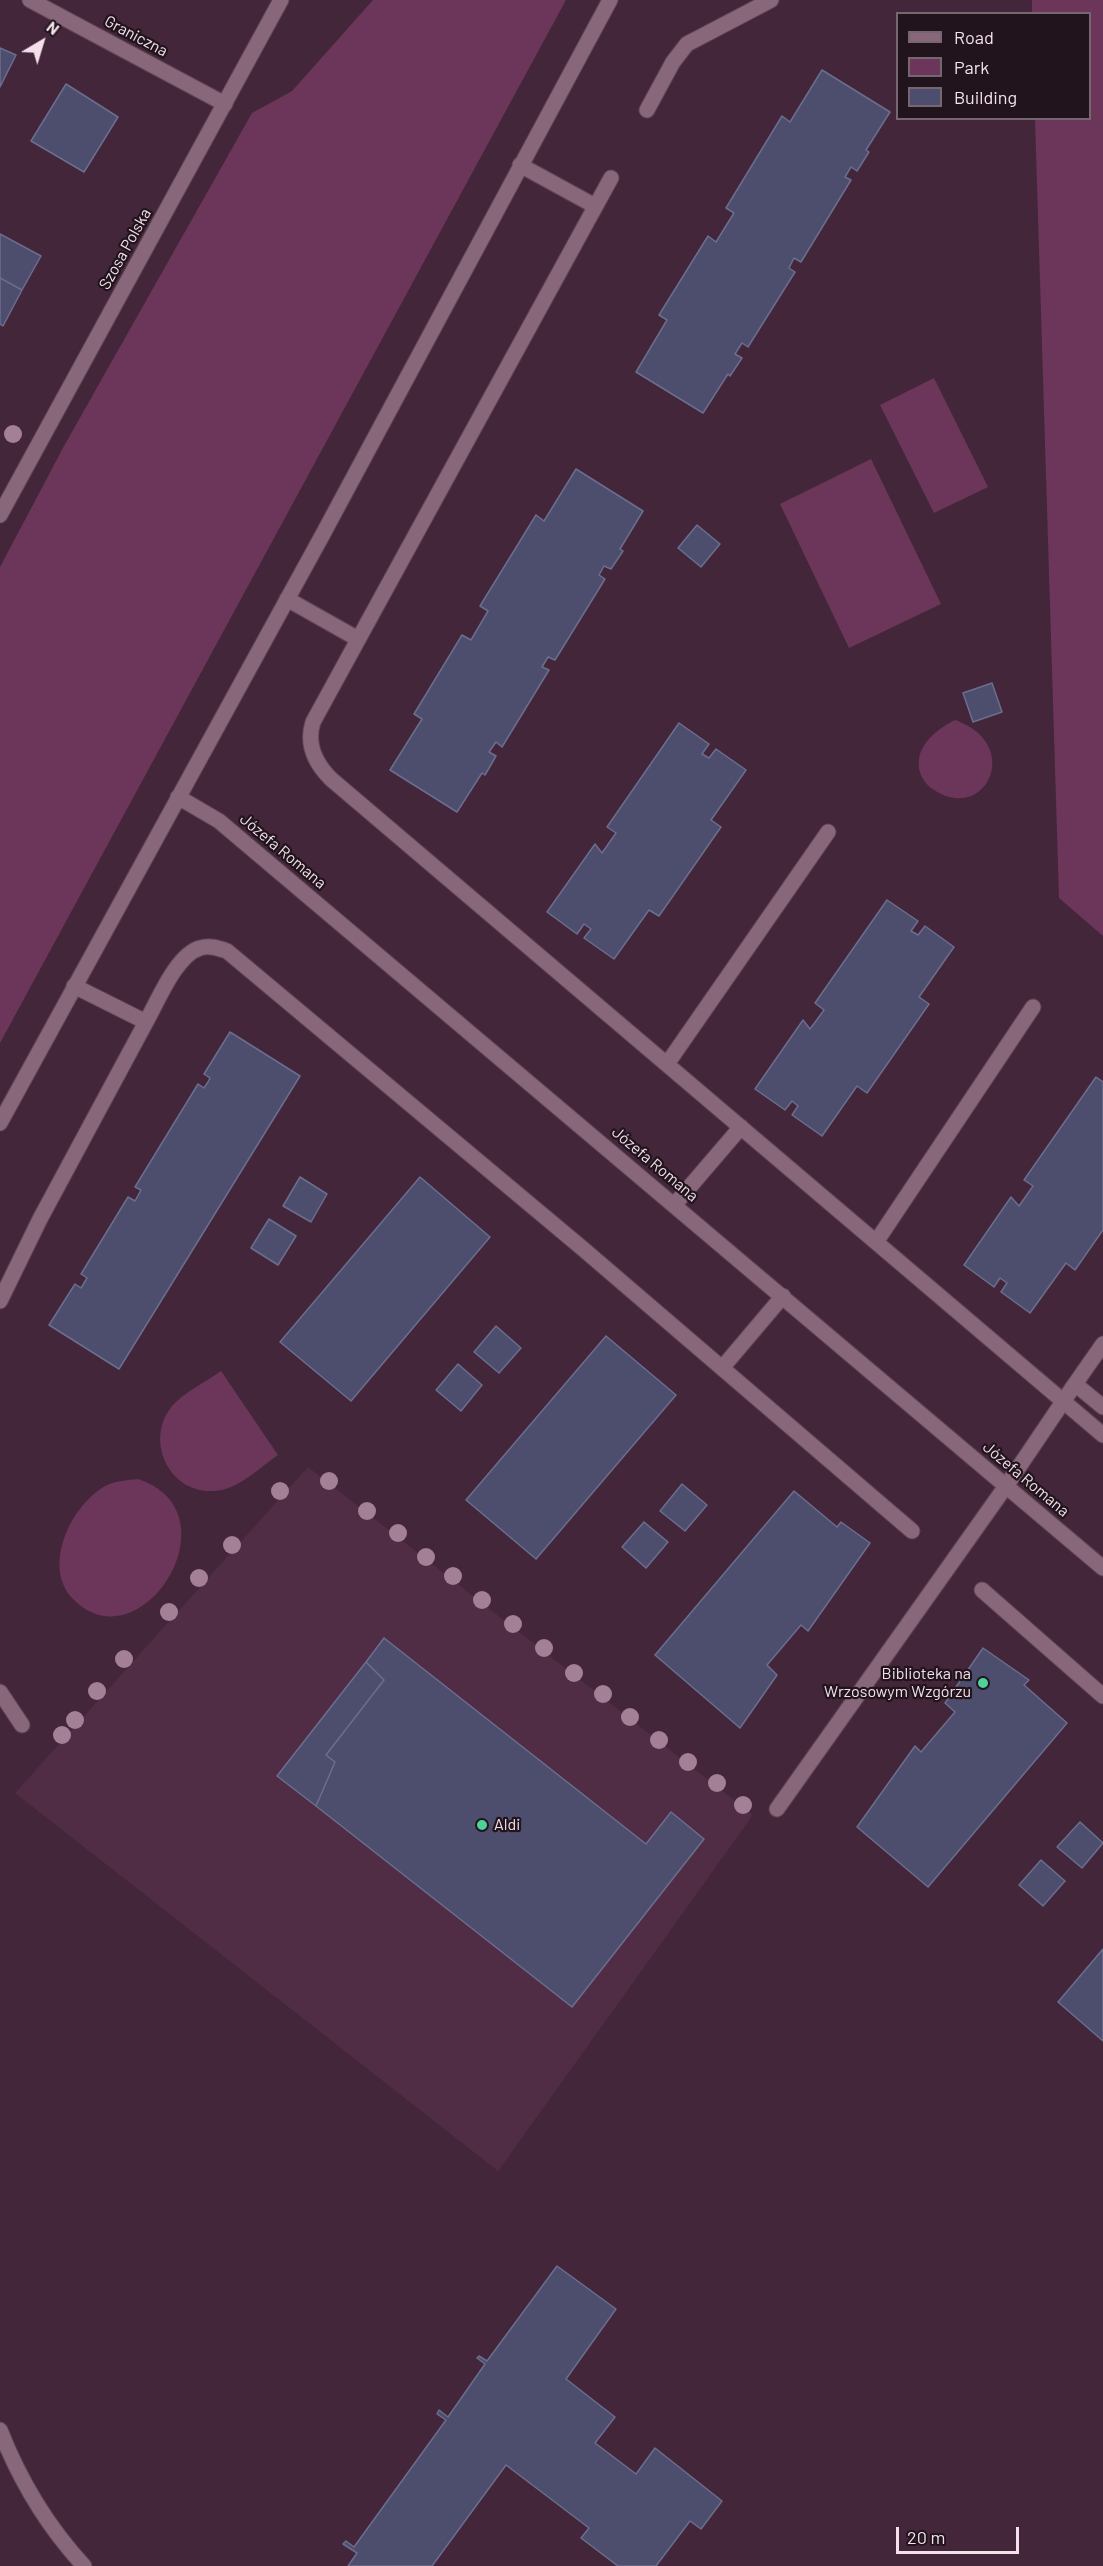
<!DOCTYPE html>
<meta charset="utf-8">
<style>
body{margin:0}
#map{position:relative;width:1103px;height:2566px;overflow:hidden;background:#432639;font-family:Barlow,sans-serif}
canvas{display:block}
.legend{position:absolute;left:896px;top:12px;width:195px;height:108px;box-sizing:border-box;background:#21141c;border:2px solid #75666f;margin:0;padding:8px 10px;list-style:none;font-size:18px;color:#f3e0eb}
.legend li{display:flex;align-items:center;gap:12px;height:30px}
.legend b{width:30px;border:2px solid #75666f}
.north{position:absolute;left:12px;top:12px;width:60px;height:60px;-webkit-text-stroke:4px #21141c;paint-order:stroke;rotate:38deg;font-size:16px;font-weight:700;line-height:24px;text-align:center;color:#f3e0eb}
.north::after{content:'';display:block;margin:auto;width:21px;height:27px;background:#f3e0eb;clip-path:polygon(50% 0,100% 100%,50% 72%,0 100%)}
.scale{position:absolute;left:896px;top:2527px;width:123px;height:27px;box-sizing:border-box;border:3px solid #f3e0eb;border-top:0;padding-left:8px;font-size:18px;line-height:21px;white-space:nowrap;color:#f3e0eb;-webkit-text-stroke:4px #21141c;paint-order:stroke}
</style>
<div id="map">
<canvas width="1103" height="2566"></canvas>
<ul class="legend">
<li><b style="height:8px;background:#88677b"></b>Road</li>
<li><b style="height:16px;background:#6b3659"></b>Park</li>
<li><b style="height:16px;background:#4d4e6e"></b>Building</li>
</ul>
<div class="north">N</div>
<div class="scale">20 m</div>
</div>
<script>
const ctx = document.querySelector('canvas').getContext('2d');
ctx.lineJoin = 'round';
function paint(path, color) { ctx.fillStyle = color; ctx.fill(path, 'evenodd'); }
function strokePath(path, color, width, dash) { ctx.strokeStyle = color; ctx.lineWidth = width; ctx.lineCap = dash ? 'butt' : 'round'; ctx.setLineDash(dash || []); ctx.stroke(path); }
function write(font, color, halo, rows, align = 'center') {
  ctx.font = font + ' Barlow,sans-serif'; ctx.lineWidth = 4.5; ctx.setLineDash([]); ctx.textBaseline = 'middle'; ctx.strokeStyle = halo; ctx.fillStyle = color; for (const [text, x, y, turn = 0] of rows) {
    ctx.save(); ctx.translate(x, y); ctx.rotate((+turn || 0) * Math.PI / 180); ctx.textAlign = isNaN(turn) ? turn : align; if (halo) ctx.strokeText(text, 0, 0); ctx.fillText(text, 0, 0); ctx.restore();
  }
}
paint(new Path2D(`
 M 308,1467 L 753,1815 L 498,2171 L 15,1793 Z`), '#502d44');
paint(new Path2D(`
 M 373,0 L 566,0 L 0,1043 L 0,567 L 64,446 L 252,113 L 292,91 Z
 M 1032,0 L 1103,0 L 1103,936 L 1059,898 L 1035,119 L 1090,118 L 1090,14 L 1032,13 Z
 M 934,378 L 988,487 L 934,513 L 880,405 Z
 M 871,459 L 941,604 L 849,648 L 780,504 Z
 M 955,720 C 1024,744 986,824 934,790 C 924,784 917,772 919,759 C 921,742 940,727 955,720 Z
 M 221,1371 L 278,1455 C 259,1468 238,1490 214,1491 C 169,1494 144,1440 172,1406 C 184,1392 206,1382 221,1371 Z
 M 138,1479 C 239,1512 141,1668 73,1599 C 41,1566 72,1503 107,1485 C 116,1481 128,1480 138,1479 Z`), '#6b3659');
const building = new Path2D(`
 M 0,48 L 16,55 L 0,87 Z
 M 822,70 L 890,112 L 866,150 L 869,152 L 857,171 L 851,167 L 845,177 L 851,180 L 801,262 L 794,258 L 789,268 L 795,272 L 748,347 L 742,343 L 735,354 L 742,358 L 730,376 L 728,374 L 703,413 L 636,372 L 667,320 L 659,315 L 708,236 L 716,242 L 724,229 L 734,213 L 726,208 L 782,116 L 790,122 Z
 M 66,84 L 118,117 L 84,172 L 31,141 Z
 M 0,234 L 41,256 L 22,290 L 0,278 Z
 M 0,278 L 22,290 L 3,326 L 0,324 Z
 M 576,469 L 643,511 L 620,549 L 623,551 L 611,569 L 604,566 L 599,575 L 605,579 L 555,660 L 548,657 L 542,667 L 549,670 L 502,747 L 496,742 L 489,752 L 496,756 L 485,775 L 482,773 L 457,812 L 390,770 L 422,719 L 414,714 L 462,635 L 471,640 L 488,611 L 480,606 L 536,515 L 544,521 Z
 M 697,525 L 720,544 L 701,567 L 678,548 Z
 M 992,683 L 1002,712 L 973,722 L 963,693 Z
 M 679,723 L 709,744 L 702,754 L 709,758 L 716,749 L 746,770 L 711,820 L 721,827 L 659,916 L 649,910 L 614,959 L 584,938 L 591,929 L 584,924 L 577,934 L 547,912 L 595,844 L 602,853 L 616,833 L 607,827 Z
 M 887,900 L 918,921 L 911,931 L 918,935 L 925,926 L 954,947 L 919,997 L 929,1004 L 867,1093 L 857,1086 L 822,1136 L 792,1115 L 798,1106 L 792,1101 L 785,1110 L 755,1089 L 803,1020 L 810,1029 L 816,1021 L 824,1010 L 815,1003 Z
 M 230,1032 L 300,1076 L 119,1369 L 49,1325 L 75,1284 L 81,1288 L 87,1278 L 81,1274 L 128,1197 L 135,1201 L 141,1190 L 135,1187 L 198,1084 L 204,1088 L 208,1082 L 210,1078 L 204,1074 Z
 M 1096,1077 L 1103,1082 L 1103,1230 L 1075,1270 L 1066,1263 L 1030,1313 L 1001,1292 L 1007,1283 L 1000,1278 L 994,1287 L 964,1265 L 1011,1197 L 1019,1206 L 1033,1186 L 1024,1180 Z
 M 300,1177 L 327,1194 L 311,1222 L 283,1206 Z
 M 420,1177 L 490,1237 L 351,1401 L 280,1342 Z
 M 269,1219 L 296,1236 L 278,1265 L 251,1248 Z
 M 496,1326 L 521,1348 L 499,1373 L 474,1352 Z
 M 606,1336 L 676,1395 L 536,1559 L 466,1500 Z
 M 458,1364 L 482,1385 L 461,1411 L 436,1390 Z
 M 682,1484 L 707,1505 L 685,1531 L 660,1511 Z
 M 794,1491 L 837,1527 L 841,1522 L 870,1543 L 808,1631 L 801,1625 L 767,1665 L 777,1675 L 740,1728 L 655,1655 Z
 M 644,1522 L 668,1542 L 646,1568 L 622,1547 Z
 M 384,1638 L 646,1844 L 671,1812 L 704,1839 L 572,2007 L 316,1806 L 335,1762 L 326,1755 L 384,1680 L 366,1662 Z
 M 983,1648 L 1029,1680 L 1024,1685 L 1067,1723 L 928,1887 L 857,1827 L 915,1746 L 921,1752 L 955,1712 L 945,1703 Z
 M 366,1662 L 384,1680 L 326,1755 L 335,1762 L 316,1806 L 277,1776 Z
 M 1080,1822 L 1103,1843 L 1082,1868 L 1057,1847 Z
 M 1041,1860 L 1065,1881 L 1043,1906 L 1019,1885 Z
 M 1103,1949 L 1103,2041 L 1058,2002 Z
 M 557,2266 L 616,2309 L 566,2379 L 615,2417 L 595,2443 L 636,2474 L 655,2448 L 722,2501 L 701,2529 L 690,2521 L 656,2566 L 618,2566 L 581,2538 L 589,2528 L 506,2465 L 432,2566 L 348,2566 L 357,2553 L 343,2544 L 346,2541 L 354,2547 L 446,2420 L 437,2414 L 439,2410 L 448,2417 L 485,2364 L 477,2358 L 479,2356 L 487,2361 Z`);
paint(building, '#4d4e6e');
strokePath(building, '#6c6e8f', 1.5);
const pedestrian = new Path2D(`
 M 1075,1384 L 1103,1344
 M 777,1809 L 1006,1486 L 1075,1384 L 1103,1407`);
const minor = new Path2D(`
 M 30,0 L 225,104
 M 647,110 L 673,62 L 687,44 L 771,0
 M 520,165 L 595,206
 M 611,178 L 313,722 C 306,744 315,763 331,779 L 1103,1435
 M 287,599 L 358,639
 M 178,797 L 219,821 L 1103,1568
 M 74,986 L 146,1022 C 158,1001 176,955 200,948 C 209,945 218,948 227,951 L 582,1248 L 912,1531
 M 667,1064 L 828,832
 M 0,1123 L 323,534 L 610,0
 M 675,1204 L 741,1127
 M 876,1242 L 1033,1007
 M 0,1301 L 40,1219 L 146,1022
 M 722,1368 L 783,1296
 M 982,1590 L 1103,1696
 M 0,1692 L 22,1725
 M 0,2430 C 20,2481 47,2526 84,2566`);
const tertiary = new Path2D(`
 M 0,515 L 281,0`);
strokePath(pedestrian, '#5d4555', 17);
strokePath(minor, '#5d4555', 17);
strokePath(tertiary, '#5d4555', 17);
strokePath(pedestrian, '#88677b', 15);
strokePath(minor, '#88677b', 15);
strokePath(tertiary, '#88677b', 15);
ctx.fillStyle = '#a48096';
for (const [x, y] of [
 [13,434],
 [329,1481],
 [280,1491],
 [367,1511],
 [398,1533],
 [232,1545],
 [426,1557],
 [453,1576],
 [199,1578],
 [482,1600],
 [169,1612],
 [513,1624],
 [544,1648],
 [124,1659],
 [574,1673],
 [97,1691],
 [603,1694],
 [630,1717],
 [75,1720],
 [62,1735],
 [659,1740],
 [688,1762],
 [717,1783],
 [743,1805]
]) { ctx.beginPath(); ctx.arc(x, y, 9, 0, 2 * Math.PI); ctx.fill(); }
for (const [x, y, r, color] of [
 [983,1683,6,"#4dd39a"],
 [482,1825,6,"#4dd39a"]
]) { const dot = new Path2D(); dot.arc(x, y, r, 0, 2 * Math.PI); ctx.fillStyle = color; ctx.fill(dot); strokePath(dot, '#21141c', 2); }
write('16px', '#f3e0eb', '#21141c', [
 ["Graniczna",136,36,28],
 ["Szosa Polska",125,249,-61],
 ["Józefa Romana",283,851,40],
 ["Józefa Romana",655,1164,40],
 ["Józefa Romana",1026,1479,40]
]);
write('16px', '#f3e0eb', '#21141c', [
 ["Biblioteka na",971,1674],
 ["Wrzosowym Wzgórzu",971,1692],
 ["Aldi",494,1825,"left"]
], 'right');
</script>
